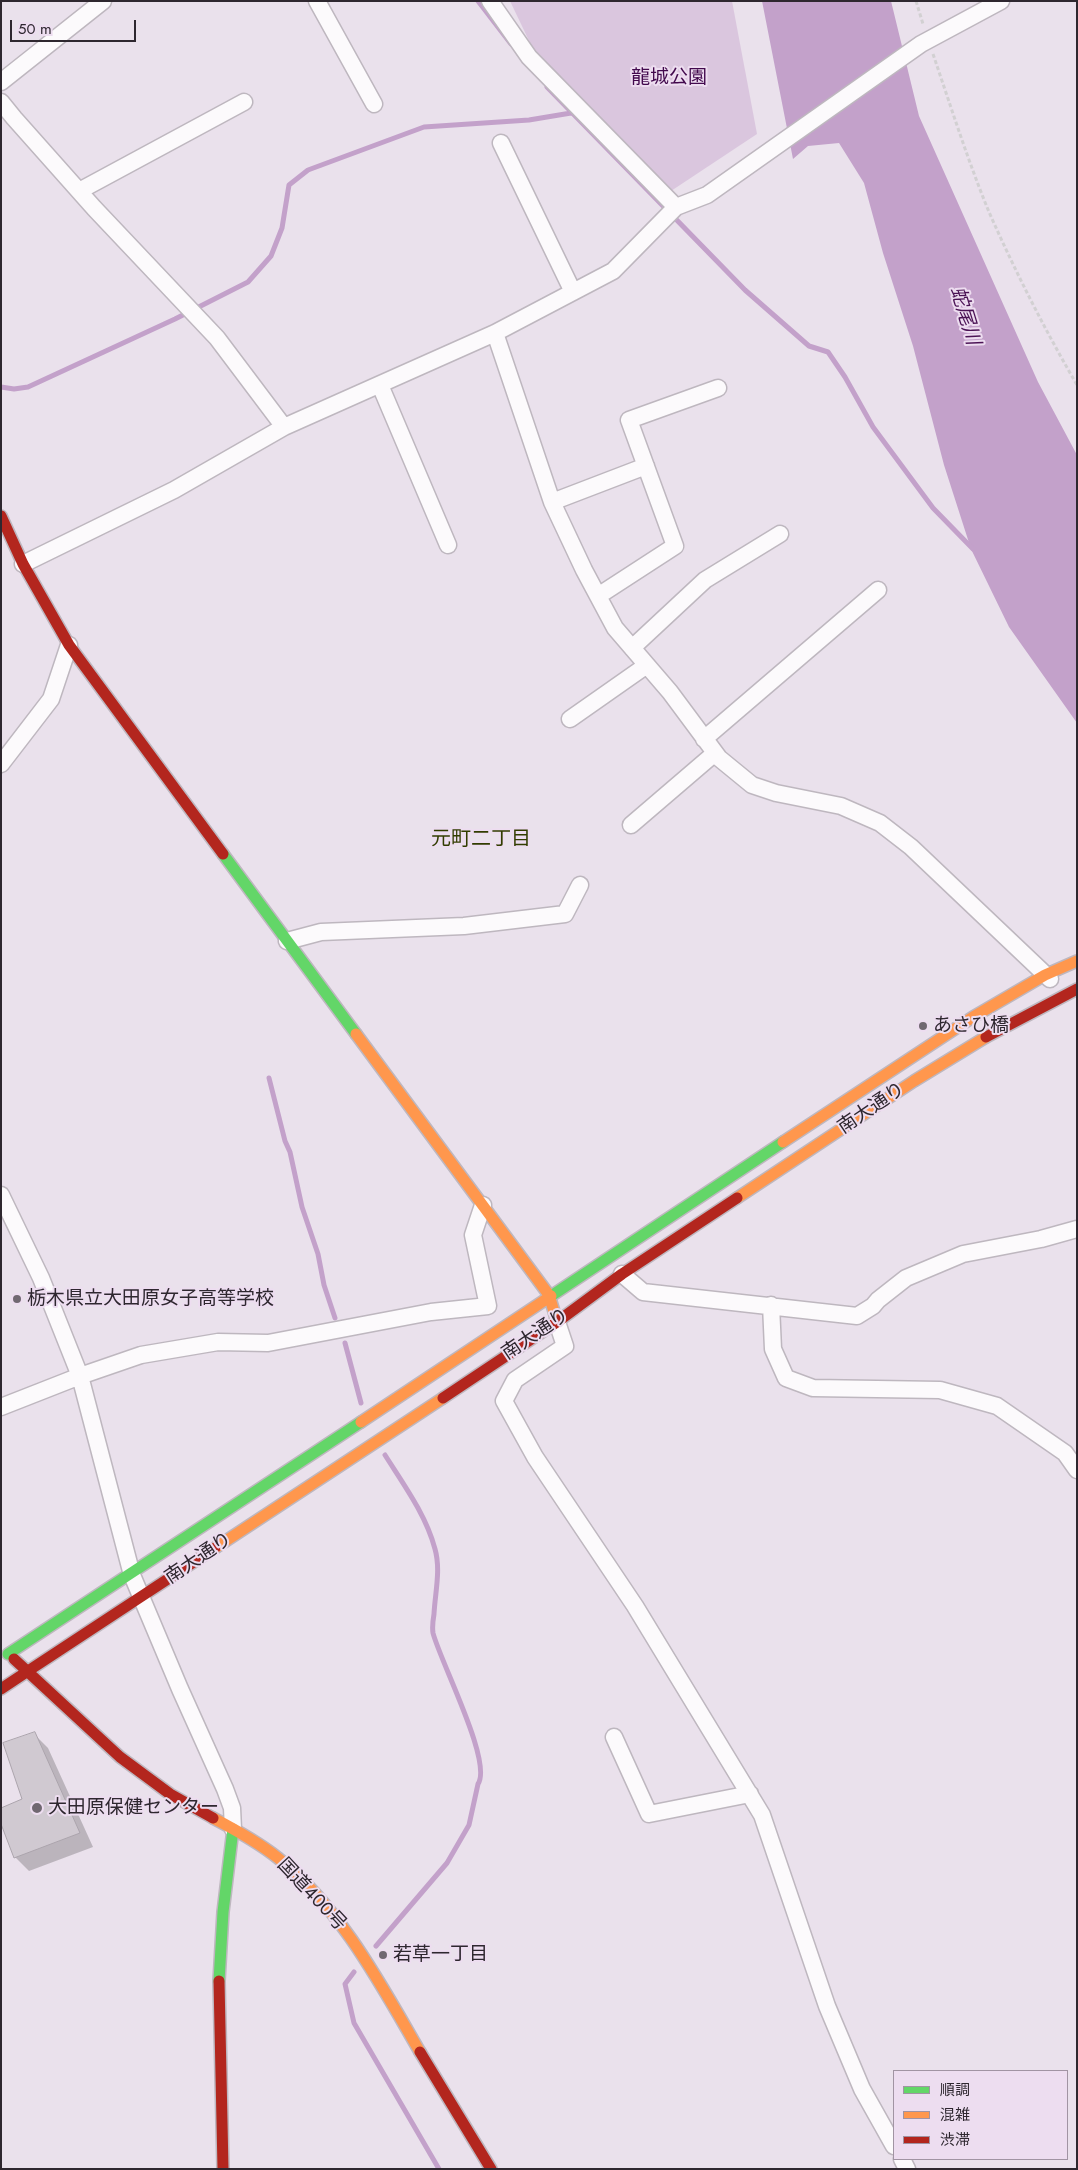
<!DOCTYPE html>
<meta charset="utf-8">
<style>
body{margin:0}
#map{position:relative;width:1078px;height:2170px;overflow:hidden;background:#eae1ec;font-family:Jost,"Noto Sans JP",sans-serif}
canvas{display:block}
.frame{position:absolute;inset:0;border:2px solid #2e272f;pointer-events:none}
.legend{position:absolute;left:893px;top:2070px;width:175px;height:90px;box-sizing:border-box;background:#edddf0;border:1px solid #a194a3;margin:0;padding:6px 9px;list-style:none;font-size:15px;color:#2e272f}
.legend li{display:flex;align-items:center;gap:10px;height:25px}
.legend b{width:25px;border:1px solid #a194a3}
.scale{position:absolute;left:10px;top:20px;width:126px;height:22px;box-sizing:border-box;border:2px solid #2e272f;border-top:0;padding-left:6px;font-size:15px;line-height:18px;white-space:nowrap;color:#2e272f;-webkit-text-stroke:4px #edddf0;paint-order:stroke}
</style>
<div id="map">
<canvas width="1078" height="2170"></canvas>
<div class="frame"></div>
<ul class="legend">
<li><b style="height:6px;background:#63d668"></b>順調</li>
<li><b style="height:6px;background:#ff974d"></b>混雑</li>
<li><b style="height:6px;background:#b3261e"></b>渋滞</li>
</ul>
<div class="scale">50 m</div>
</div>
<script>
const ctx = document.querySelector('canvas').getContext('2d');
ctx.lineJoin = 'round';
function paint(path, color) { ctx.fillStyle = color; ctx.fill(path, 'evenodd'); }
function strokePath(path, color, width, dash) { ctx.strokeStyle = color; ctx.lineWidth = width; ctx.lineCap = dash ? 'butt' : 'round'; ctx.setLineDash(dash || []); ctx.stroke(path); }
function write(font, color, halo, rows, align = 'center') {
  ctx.font = font + ' Jost,"Noto Sans JP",sans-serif'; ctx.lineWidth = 4; ctx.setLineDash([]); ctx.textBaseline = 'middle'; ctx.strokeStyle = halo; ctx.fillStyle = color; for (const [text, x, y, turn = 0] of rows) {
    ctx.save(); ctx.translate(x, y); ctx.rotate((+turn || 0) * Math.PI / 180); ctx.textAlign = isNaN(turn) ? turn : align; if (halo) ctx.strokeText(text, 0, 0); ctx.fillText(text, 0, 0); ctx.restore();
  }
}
paint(new Path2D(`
 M 510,1 L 732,1 L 757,134 L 671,191 L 532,47 Z`), '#dac6de');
paint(new Path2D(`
 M 762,1 L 891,1 L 919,116 L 1038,382 L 1077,455 L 1077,723 L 1009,627 L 971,549 L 944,465 L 913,346 L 883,253 L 864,183 L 839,143 L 808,146 L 793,159 Z`), '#c3a1ca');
paint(new Path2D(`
 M 34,1734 L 48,1748 L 93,1847 L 29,1871 L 15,1857 Z`), '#0003');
strokePath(new Path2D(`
 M 478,1 L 511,44
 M 547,87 L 745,290 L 809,346 L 828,352 L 845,377 L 873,427 L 933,508 L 973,549
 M 1,387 L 14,389 L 28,387 L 175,319 L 248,282 L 271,256 L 282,228 L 289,185 L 308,170 L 424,127 L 529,120 L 571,113
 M 269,1078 L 285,1141 L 290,1152 L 302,1207 L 318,1254 L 324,1285 L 335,1318
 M 345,1343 L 361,1403
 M 376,1946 L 447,1863 L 469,1825 L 478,1784 C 493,1762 440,1661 433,1633 C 432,1627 433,1620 434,1614 C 435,1593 441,1570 435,1549 C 426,1515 404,1485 385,1455
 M 354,1972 L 345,1984 L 354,2023 L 439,2169`), '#c3a1ca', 5);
const building = new Path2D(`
 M 35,1732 L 80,1833 L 14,1858 L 1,1824 L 1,1808 L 22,1799 L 3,1743 Z`);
paint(building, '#d0c9d1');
strokePath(building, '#aba4ac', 1);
const street = new Path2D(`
 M 317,1 L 374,104
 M 490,1 L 529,57 L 676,207
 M 1,82 L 103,1
 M 1,102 L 14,118 L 94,208 L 217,338 L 284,427
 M 501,143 L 573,292
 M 79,191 L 244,102
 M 495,333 L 552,502 L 584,570 L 615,628 L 670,692 L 719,758 L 752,785 L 776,793 L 841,806 L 880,823 L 911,847 L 1050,979
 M 380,385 L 448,545
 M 552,502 L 646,466
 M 23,564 L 174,490 L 284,427 L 495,333 L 613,271 L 676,207 L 707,195 L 921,44 L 1001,1
 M 598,596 L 675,546 L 629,420 L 718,388
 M 632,648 L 705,580 L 780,534
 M 570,719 L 647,665
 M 704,739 L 878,590
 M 1,764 L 51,699 L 69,645
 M 631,825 L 715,753
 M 287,941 L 321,932 L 464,926 L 565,914 L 580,885
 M 1,1195 L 41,1278 L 80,1376 L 132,1575 L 180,1689 L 225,1789 L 232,1808 L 233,1829
 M 622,1274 L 643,1292 L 857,1316 L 873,1306 L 878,1300 L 906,1278 L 963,1254 L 1041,1239 L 1077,1229
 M 771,1305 L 773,1349 L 786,1378 L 813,1388 L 940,1390 L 997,1406 L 1065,1453 L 1077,1470
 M 557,1322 L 565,1346 L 515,1380 L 504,1401 L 535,1457 L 635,1606 L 762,1815 L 827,2006 L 862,2089 L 894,2146
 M 1,1407 L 80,1376 L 141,1355 L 218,1342 L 268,1343 L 431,1312 L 488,1306 L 473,1235 L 483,1205
 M 614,1737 L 649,1814 L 750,1794
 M 902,2159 L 907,2169`);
const fast = new Path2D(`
 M 223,854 L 356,1034
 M 551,1296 L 783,1142
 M 8,1654 L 361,1422
 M 219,1981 L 223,1912 L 233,1829`);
const slow = new Path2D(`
 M 356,1034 L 549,1295 L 555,1315
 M 783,1142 L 973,1017 L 1045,975 L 1077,961
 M 737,1198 L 914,1081 L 986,1037
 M 361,1422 L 551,1296
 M 215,1548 L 443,1398
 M 213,1818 C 236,1830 258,1842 278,1858 C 341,1909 380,1983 420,2052`);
const jam = new Path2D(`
 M 1,516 L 23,564 L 69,645 L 223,854
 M 986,1037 L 1077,989
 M 443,1398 L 557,1322 L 622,1274 L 737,1198
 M 14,1659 L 120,1757 L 170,1794 L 213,1818
 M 28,1671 L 215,1548
 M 1,1689 L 28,1671
 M 219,1981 L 223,2169
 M 420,2052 L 491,2169`);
strokePath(street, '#beb7bf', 19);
strokePath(fast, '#beb7bf', 14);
strokePath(slow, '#beb7bf', 14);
strokePath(jam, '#beb7bf', 14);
strokePath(new Path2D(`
 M 916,1 L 923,24
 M 933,54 C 951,107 968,161 989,212 C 1015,271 1045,330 1077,385`), '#d2d0d2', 3, [4, 2.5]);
strokePath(street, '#fcfafc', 16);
strokePath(fast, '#63d668', 11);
strokePath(slow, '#ff974d', 11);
strokePath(jam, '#b3261e', 11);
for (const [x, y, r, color] of [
 [923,1026,5,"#706871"],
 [17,1299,5,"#706871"],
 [37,1808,6,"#706871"],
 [383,1955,5,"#706871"]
]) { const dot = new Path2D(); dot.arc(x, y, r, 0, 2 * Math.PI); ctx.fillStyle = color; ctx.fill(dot); strokePath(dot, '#edddf0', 2); }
write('19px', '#42094d', '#edddf0', [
 ["龍城公園",669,78]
]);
write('19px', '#2e272f', '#edddf0', [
 ["あさひ橋",933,1026],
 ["栃木県立大田原女子高等学校",27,1299],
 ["大田原保健センター",48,1808],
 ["若草一丁目",393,1955]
], 'left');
write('19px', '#2e272f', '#edddf0', [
 ["南大通り",872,1109,-34],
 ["南大通り",536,1335,-34],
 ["南大通り",199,1559,-34],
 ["国道400号",311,1895,47]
]);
write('italic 20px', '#4b1355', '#edddf0', [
 ["蛇尾川",964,316,73]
]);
write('20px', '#323d00', '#edddf0', [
 ["元町二丁目",481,840]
]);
</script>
